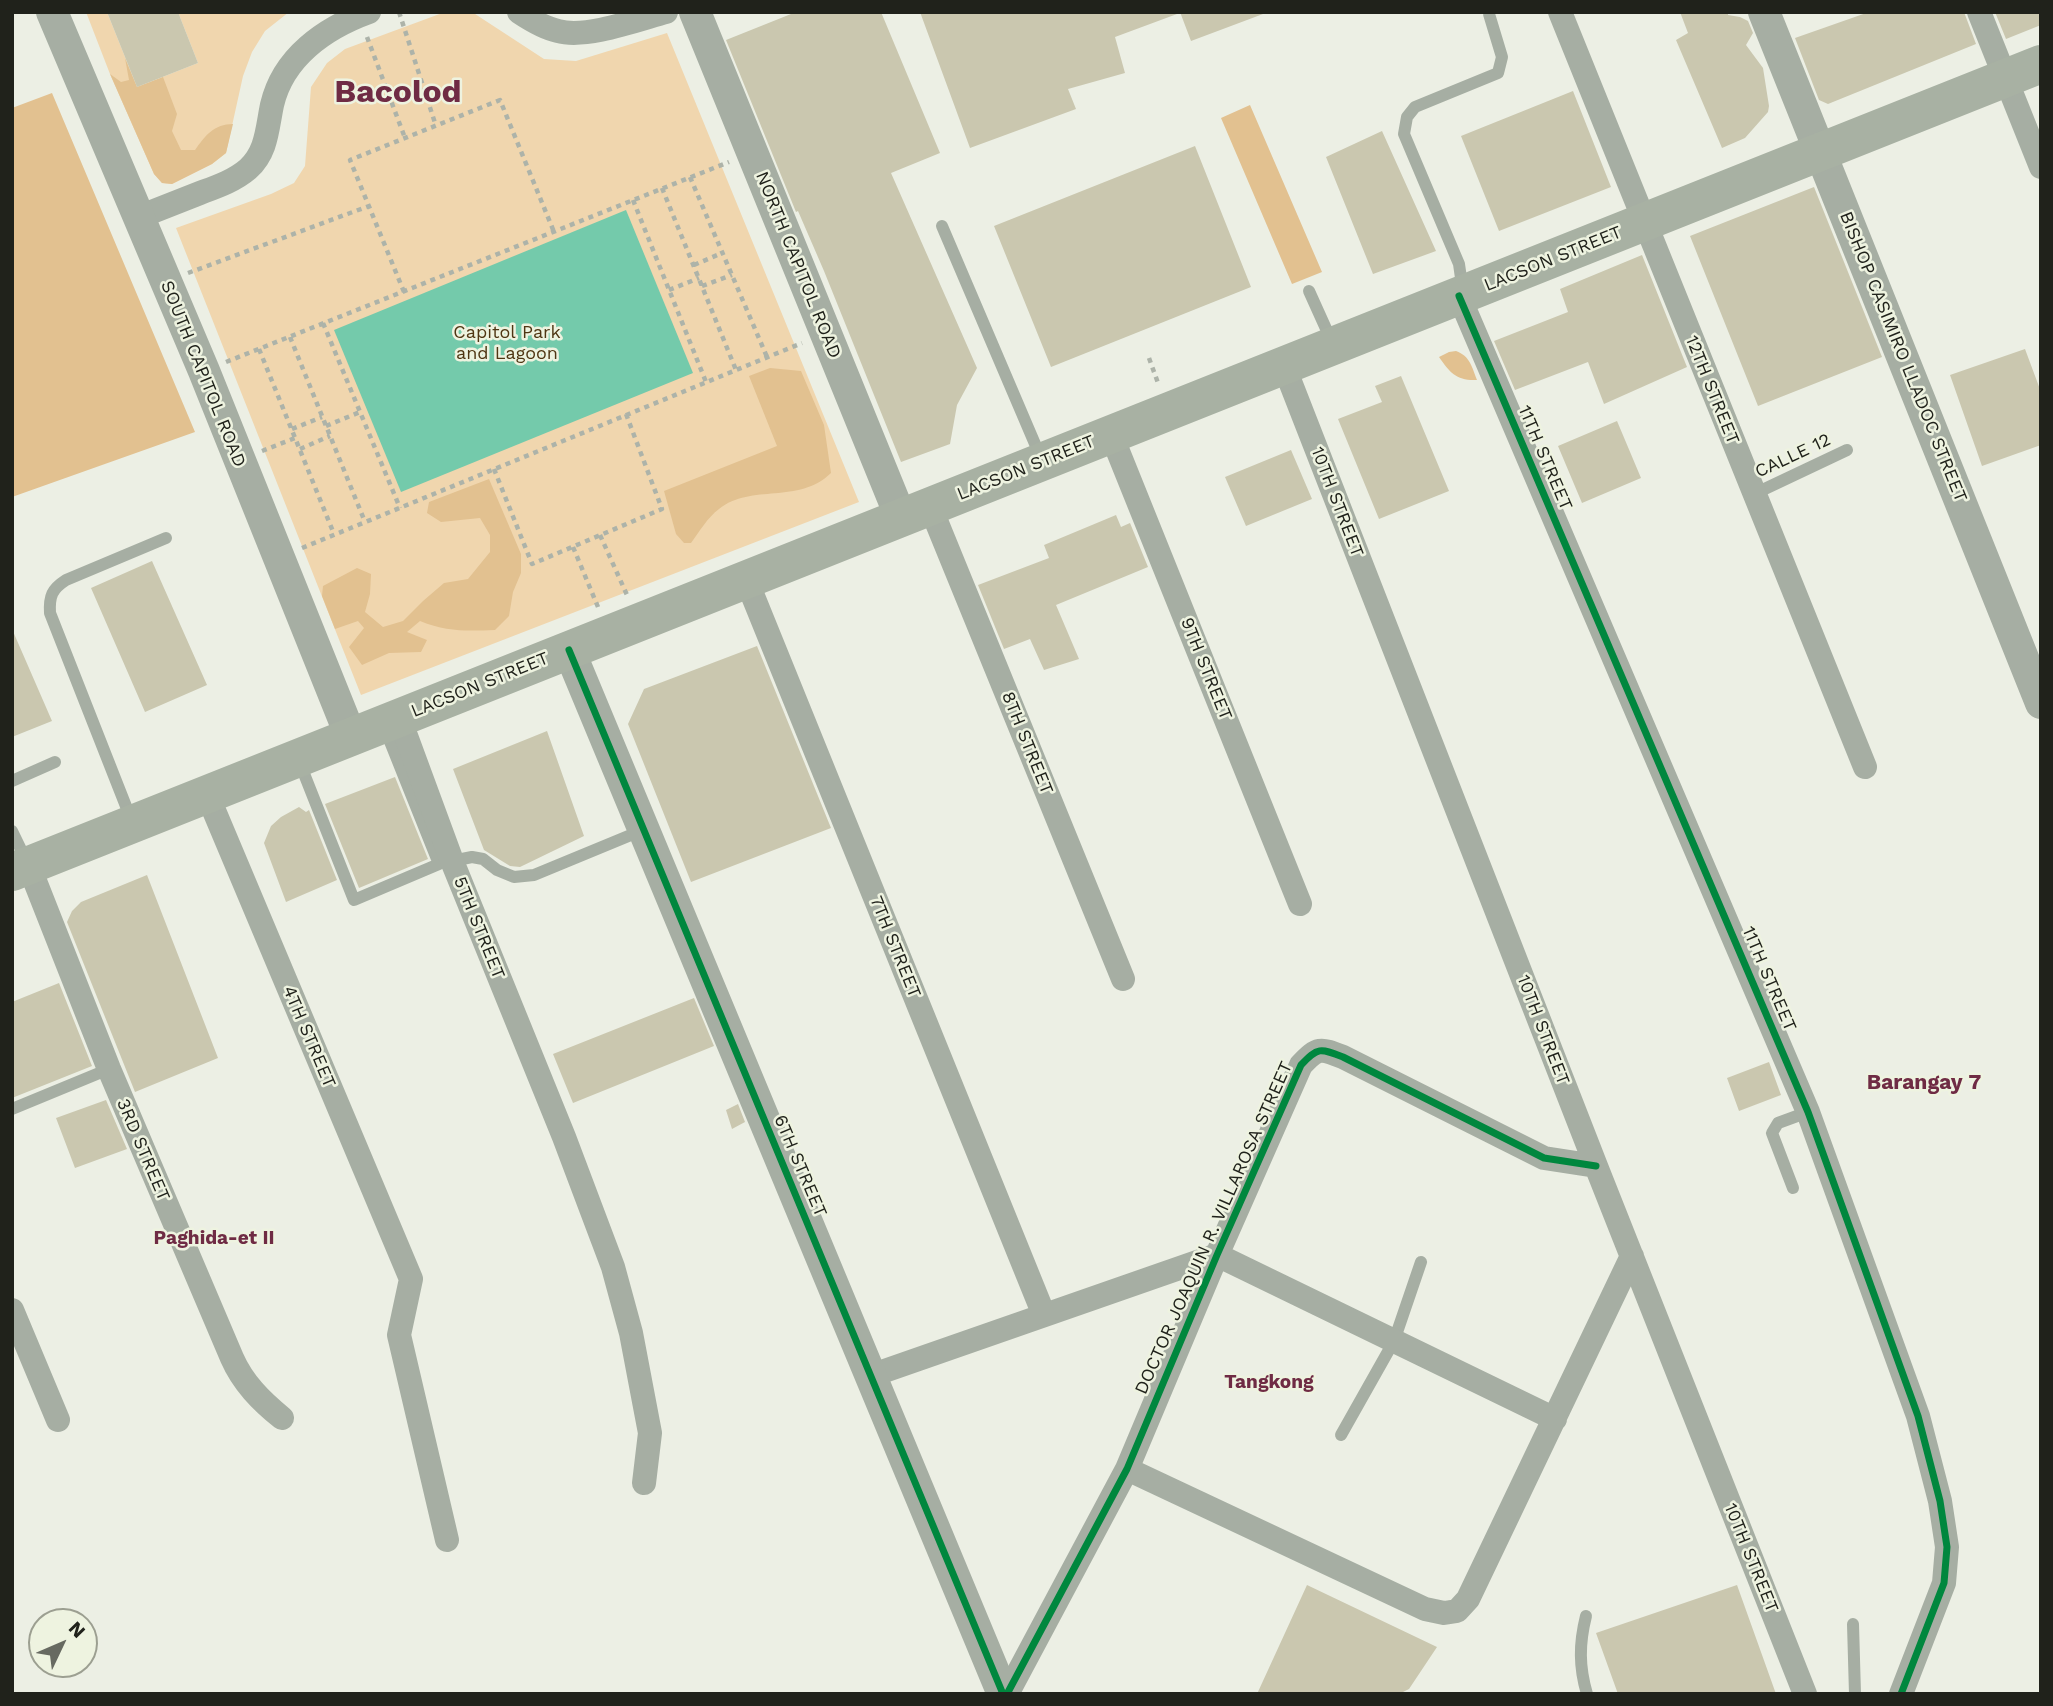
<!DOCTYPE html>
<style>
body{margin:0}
#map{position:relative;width:2053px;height:1706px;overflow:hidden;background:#ecefe4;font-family:"Work Sans",sans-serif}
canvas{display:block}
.frame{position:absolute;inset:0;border:14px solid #20221b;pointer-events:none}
.north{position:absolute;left:28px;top:1608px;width:70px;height:70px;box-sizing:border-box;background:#eef3e0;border:2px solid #9c9f91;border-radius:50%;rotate:46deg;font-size:19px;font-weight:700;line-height:28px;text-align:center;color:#20221b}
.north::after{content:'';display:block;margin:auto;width:24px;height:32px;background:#676a61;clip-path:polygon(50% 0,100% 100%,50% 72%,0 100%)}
</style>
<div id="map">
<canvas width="2053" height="1706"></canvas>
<div class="frame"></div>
<div class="north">N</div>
</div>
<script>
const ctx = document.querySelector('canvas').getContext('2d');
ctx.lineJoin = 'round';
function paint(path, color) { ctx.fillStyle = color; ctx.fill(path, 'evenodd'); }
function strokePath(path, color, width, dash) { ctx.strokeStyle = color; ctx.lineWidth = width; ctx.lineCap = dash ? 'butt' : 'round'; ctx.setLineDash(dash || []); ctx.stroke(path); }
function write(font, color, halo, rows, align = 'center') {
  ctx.font = font + ' "Work Sans",sans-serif'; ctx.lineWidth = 5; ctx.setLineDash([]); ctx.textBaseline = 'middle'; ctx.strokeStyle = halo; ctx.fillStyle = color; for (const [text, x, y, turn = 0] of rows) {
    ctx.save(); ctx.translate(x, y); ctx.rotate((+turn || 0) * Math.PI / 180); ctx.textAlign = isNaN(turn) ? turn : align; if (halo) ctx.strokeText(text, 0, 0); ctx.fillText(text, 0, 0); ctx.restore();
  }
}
paint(new Path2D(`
 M 86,12 L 107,12 L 137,87 L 198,63 L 178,12 L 289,12 L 265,31 L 252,52 L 243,76 L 226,153 L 212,164 L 172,184 L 162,183 L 154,174 L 110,74 Z
 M 445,12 L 472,12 L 544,59 L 576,61 L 667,33 L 859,502 L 361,695 L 176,228 L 271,194 L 294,183 L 305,166 L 311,87 L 327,63 L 345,49 Z`), '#f0d6ae');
paint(new Path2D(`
 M 125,58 L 137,87 L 163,77 L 177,114 L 172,131 L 181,150 L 195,150 C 205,136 214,124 233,124 L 226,153 L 212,164 L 172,184 L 162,183 L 154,174 L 110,74 L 121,82 L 129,80 Z
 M 52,93 L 195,432 L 12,497 L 12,108 Z
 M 1250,105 L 1322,272 L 1292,284 L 1221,118 Z
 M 1456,351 C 1470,356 1472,367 1477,380 C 1457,381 1450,373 1439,357 L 1449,352 Z
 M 770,368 L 801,371 L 824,425 L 831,473 C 798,505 752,483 719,509 C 708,517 699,532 691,543 L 684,543 L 676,534 L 664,491 L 777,446 L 749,376 Z
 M 489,479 L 521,554 L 521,573 L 513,592 L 509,616 L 495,630 C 466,631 447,632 420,621 L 407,632 L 427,640 L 421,652 L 389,653 L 362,665 L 349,647 L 364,628 L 358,621 L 335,629 L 322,596 L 323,586 L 357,568 L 371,574 L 370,594 L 365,612 L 383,627 L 403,621 L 423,601 L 444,583 L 468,579 L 490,552 L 490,535 L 480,518 L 441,522 L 427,513 L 429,502 Z`), '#e2c190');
paint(new Path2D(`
 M 626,210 L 693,373 L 401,492 L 334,330 Z`), '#74caab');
paint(new Path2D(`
 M 107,12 L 178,12 L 198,63 L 137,87 Z
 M 796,12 L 881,12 L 940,153 L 891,173 L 977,368 L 957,405 L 950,444 L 901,462 L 824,271 L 798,211 L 796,212 L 726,40 Z
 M 920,12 L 1176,12 L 1177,14 L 1115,37 L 1125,73 L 1068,89 L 1076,109 L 970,148 Z
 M 1180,12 L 1263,12 L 1263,14 L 1191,41 Z
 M 1680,12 L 1728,12 L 1728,15 L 1740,17 L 1748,21 L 1753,33 L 1746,45 L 1763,68 L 1769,106 L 1768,112 L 1745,138 L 1722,148 L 1676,40 L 1688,33 Z
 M 1869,12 L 1964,12 L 1976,44 L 1828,104 L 1819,100 L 1795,38 Z
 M 1995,12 L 2041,12 L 2041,25 L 2006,39 Z
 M 1573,91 L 1611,187 L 1499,231 L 1461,136 Z
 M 1382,131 L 1436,251 L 1373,274 L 1326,157 Z
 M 1195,146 L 1251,287 L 1051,367 L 994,226 Z
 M 1814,187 L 1882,357 L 1758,406 L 1690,236 Z
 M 1642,255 L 1687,367 L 1604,404 L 1588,362 L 1515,390 L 1494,341 L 1568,312 L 1560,289 Z
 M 2025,349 L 2041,392 L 2041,445 L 1982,466 L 1950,375 Z
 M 1401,376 L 1449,491 L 1379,519 L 1338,419 L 1382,402 L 1375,386 Z
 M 1617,421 L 1641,478 L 1582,503 L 1558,446 Z
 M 1291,450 L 1312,499 L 1246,526 L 1225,477 Z
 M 1116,515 L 1121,527 L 1130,523 L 1148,567 L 1056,605 L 1079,659 L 1044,670 L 1030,639 L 1004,649 L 978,585 L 1049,558 L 1044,545 Z
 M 152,561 L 207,685 L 145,712 L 91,588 Z
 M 12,629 L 52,721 L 12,737 Z
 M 757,646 L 831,828 L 691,882 L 628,724 L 644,689 Z
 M 547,731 L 584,836 L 520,867 L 510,866 L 484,850 L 453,769 Z
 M 395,777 L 428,859 L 359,888 L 325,804 Z
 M 299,807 L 306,812 L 309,810 L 337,880 L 286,902 L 264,843 L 271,826 L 281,817 Z
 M 147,875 L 218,1058 L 135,1092 L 67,922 L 72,911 L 81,902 Z
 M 59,983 L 92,1066 L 12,1098 L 12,1002 Z
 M 694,998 L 714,1046 L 573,1103 L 553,1054 Z
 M 1769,1062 L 1781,1095 L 1739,1111 L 1727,1078 Z
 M 106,1100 L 127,1149 L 75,1168 L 56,1118 Z
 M 738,1104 L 745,1122 L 732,1129 L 726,1110 Z
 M 1307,1585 L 1437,1647 L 1409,1689 L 1399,1694 L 1257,1694 Z
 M 1737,1585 L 1776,1694 L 1618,1694 L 1596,1633 Z`), '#cac7af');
strokePath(new Path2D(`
 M 399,12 L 436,126
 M 367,37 L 405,138
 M 690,177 L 767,357
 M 662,188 L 736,370
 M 633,200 L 706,382
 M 694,265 L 722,253
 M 188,273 L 369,206
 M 702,286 L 732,275
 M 669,290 L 699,278
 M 404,292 L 350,160 L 500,100 L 554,232
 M 323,323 L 400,508
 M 290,337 L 365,522
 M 259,349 L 334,534
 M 1149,358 L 1158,383
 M 226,362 L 729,162
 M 326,426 L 360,412
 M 292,429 L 322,417
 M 300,449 L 330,436
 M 262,451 L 295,438
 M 494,469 L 532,564 L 662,509 L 626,414
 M 600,535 L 627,595
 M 573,547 L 598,607
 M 302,548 L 802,343`), '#adb3a9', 4.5, [5, 5]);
strokePath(new Path2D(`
 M 942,226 L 1041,458
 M 1309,291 L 1332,342
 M 1459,291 L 1461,278 L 1459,264 L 1404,134 L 1407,117 L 1415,107 L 1498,73 L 1502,57 L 1489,14
 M 1754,494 L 1847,450
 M 299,761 L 354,900 L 439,864 L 385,729
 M 12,781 L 55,762
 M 131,819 L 50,613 C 49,596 52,589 66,580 L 166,538
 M 12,831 L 27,862
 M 452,861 L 472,857 L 483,859 L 497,870 L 514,877 L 534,875 L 643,830
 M 12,1109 L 109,1069
 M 1793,1188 L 1772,1133 L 1778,1123 L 1808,1112
 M 1341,1435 L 1394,1341 L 1421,1262
 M 1586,1616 C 1579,1644 1579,1667 1587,1694
 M 1853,1624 L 1855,1694`), '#a6aea3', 12);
strokePath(new Path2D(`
 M 519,12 C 531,20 544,28 558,31 C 586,39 637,20 666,12
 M 1560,12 L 1865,767
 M 1979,12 L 2041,167
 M 139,217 C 159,209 180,201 200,193 C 216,187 234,181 248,169 C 267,152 267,129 272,105 C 283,57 325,28 369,12
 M 1459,296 L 1808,1112 L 1918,1416 L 1940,1501 L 1947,1547 L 1944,1583 L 1901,1694
 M 1284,366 L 1596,1166 L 1805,1694
 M 1111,434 L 1300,904
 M 930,506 L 1123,979
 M 746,579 L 1044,1315
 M 399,717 L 452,861 L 564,1137 L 613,1267 L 631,1333 L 650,1433 L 644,1483
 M 207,794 L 411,1279 L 399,1335 L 447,1540
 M 29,866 L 109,1069 L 232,1358 C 243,1383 261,1401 282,1418
 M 12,1310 L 58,1420
 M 870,1376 L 1217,1255 L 1555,1419
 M 1127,1469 L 1425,1609 L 1444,1613 L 1457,1611 L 1468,1599 L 1632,1256
 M 1007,1694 L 1127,1469 L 1217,1255 L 1301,1065 C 1318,1047 1320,1048 1343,1057 L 1544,1158 L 1596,1166`), '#a6aea3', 24);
strokePath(new Path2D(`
 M 52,12 L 204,371 L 351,737
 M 695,12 L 901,518
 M 1764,12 L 2041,703
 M 569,650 L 1003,1694`), '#a6aea3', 32);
strokePath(new Path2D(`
 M 12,872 L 2041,64`), '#a8b1a3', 38);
strokePath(new Path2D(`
 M 1459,296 L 1808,1112 L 1918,1416 L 1940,1501 L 1947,1547 L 1944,1583 L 1901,1694
 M 569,650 L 1003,1694
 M 1007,1694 L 1127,1469 L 1217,1255 L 1301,1065 C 1318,1047 1320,1048 1343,1057 L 1544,1158 L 1596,1166`), '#00873e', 7);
write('18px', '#20221b', '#eef3e0', [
 ["LACSON STREET",1553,259,-22],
 ["NORTH CAPITOL ROAD",798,265,68],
 ["BISHOP CASIMIRO LLADOC STREET",1903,357,68],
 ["SOUTH CAPITOL ROAD",203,374,68],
 ["12TH STREET",1712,390,68],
 ["CALLE 12",1793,456,-25],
 ["11TH STREET",1545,458,67],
 ["LACSON STREET",1026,468,-22],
 ["10TH STREET",1337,502,69],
 ["9TH STREET",1206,669,68],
 ["LACSON STREET",480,685,-22],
 ["8TH STREET",1027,743,68],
 ["5TH STREET",479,928,68],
 ["7TH STREET",895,947,68],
 ["11TH STREET",1769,979,67],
 ["10TH STREET",1543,1030,69],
 ["4TH STREET",309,1037,67],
 ["3RD STREET",143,1150,67],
 ["6TH STREET",800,1166,67],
 ["DOCTOR JOAQUIN R. VILLAROSA STREET",1214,1228,-66],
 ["10TH STREET",1751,1558,68]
]);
write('18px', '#4f3613', '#eef3e0', [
 ["Capitol Park",507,333],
 ["and Lagoon",507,354]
]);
write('bold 19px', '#6f2b44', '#eef3e0', [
 ["Paghida-et II",214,1238],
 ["Tangkong",1269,1382]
]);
write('bold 21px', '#6f2b44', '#eef3e0', [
 ["Barangay 7",1924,1083]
]);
write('bold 32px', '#6f2b44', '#eef3e0', [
 ["Bacolod",398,93]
]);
</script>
